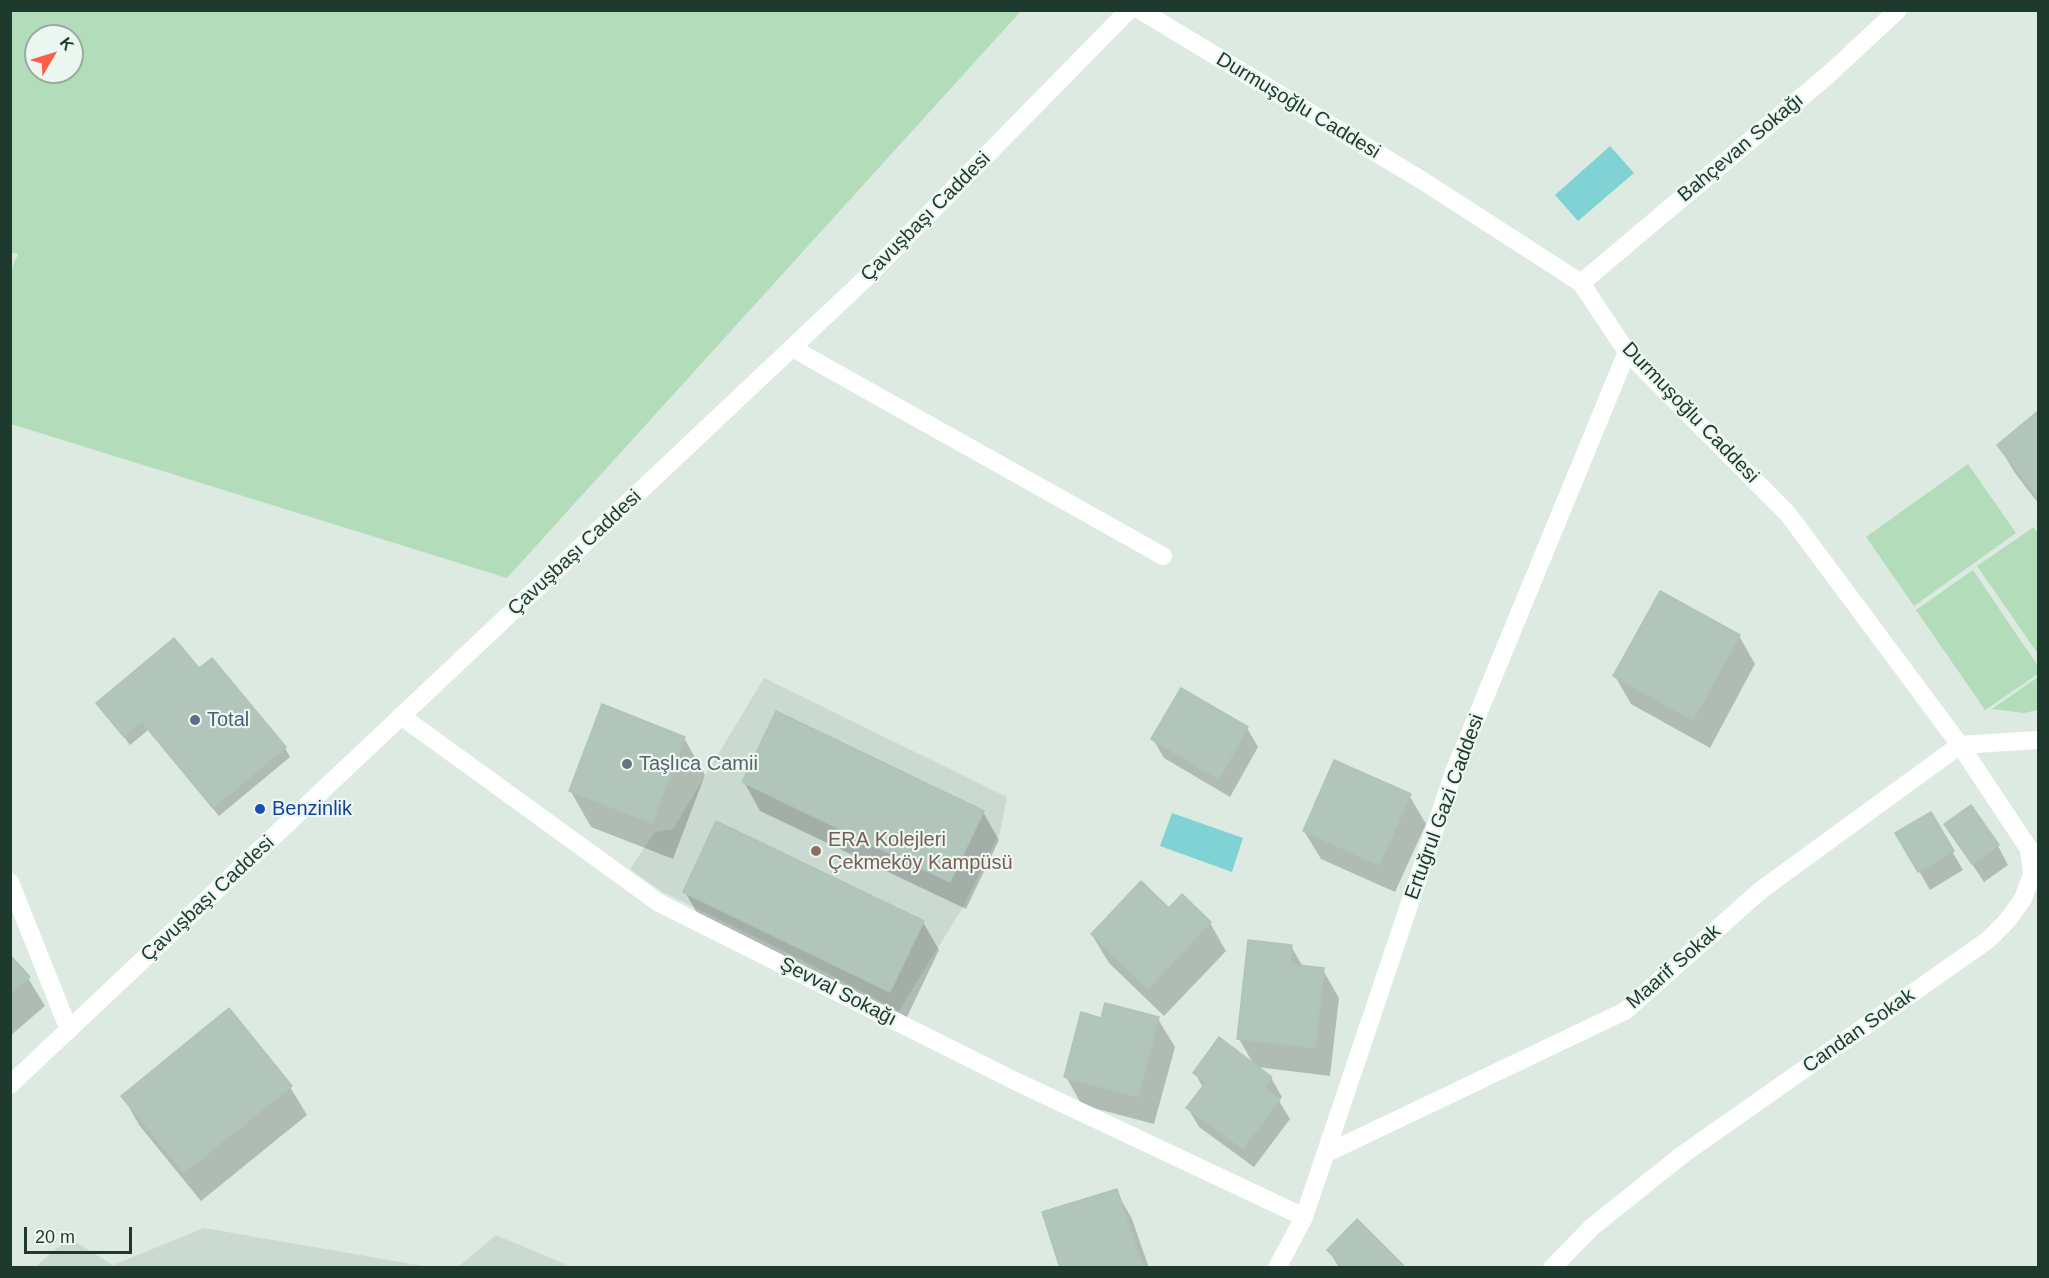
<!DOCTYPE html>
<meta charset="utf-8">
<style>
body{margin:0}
#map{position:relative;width:2049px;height:1278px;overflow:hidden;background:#ddeae2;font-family:Helvetica,sans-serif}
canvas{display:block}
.frame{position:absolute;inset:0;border:12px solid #1e3a2f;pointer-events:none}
.north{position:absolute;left:24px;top:24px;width:60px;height:60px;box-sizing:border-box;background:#edf7f1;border:2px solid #9aaba3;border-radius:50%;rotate:52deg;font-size:16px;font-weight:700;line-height:24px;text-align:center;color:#1e3a2f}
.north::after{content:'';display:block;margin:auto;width:21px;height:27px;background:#fb5f49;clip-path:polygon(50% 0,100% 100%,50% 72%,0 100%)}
.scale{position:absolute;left:24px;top:1227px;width:108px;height:27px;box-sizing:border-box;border:3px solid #1e3a2f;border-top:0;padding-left:8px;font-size:18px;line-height:21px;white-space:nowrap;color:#1e3a2f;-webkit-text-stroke:4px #edf7f1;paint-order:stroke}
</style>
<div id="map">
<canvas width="2049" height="1278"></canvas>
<div class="frame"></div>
<div class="north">K</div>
<div class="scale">20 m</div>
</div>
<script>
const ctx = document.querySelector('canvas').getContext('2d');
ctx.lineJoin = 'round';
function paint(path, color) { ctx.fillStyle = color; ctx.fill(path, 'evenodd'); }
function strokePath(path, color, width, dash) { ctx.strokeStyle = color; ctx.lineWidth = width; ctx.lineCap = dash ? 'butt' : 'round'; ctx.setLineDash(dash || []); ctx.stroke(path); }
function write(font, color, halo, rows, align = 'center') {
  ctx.font = font + ' Helvetica,sans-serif'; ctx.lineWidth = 4.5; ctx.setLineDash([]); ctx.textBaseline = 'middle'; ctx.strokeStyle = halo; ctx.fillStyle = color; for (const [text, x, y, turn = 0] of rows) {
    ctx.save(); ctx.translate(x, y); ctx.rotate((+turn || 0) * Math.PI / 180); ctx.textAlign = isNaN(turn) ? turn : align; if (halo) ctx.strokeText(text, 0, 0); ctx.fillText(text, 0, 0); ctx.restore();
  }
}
paint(new Path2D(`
 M 764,678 L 1007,797 L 1000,833 L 963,907 L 899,1011 L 798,958 L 663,892 L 630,869 L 655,832 L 673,829 Z
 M 204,1228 L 429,1267 L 35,1267 L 69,1238 L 113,1265 Z
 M 496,1235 L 572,1267 L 458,1267 Z`), '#cbdad1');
paint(new Path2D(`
 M 11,10 L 1021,10 L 1021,11 L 507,578 L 11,424 L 10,273 L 18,254 L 10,252 ZM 36,36 L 72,36 L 72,72 L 36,72 Z
 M 1968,464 L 2016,533 L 1914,606 L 1866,537 Z
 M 2034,527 L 2038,534 L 2038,654 L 1977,566 Z
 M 1973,570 L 2038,666 L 2038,674 L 1985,710 L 1916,610 Z
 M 2038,677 L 2038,710 L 2024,713 L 1992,709 Z`), '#b3ddba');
paint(new Path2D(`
 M 1610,146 L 1634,173 L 1578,221 L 1555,195 Z
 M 1172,813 L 1243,838 L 1232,872 L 1160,846 Z`), '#80d2d4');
paint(new Path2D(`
 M 2038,413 L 2038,503 L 2015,473 L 1998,445 Z
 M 1739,636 L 1755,664 L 1710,748 L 1631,704 L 1615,676 Z
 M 211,660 L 285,748 L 290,757 L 219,816 L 148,730 L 130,745 L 98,703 L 199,670 Z
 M 1181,690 L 1247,728 L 1258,747 L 1230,797 L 1164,758 L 1153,739 Z
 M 684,738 L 705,775 L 673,859 L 591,827 L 570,790 Z
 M 744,782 L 983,812 L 999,840 L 966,909 L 760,811 Z
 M 1409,795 L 1426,824 L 1395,892 L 1321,859 L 1304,831 Z
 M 1930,814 L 1963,870 L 1930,890 L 1897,833 Z
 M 1946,825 L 1998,846 L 2008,865 L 1984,882 Z
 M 685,892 L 923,922 L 939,950 L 906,1019 L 701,920 Z
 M 1169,911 L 1210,923 L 1226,951 L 1164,1016 L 1109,963 L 1092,935 Z
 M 1291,946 L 1303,967 L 1323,970 L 1339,998 L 1330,1076 L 1257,1067 L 1271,1078 L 1282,1097 L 1279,1101 L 1290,1119 L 1254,1167 L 1199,1127 L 1188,1108 L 1203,1088 L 1195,1073 L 1254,1065 L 1239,1039 Z
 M 10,957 L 28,978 L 45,1006 L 10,1036 Z
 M 1102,1019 L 1158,1019 L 1175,1047 L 1154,1124 L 1082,1105 L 1066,1077 Z
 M 290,1087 L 307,1115 L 201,1201 L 139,1125 L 123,1096 Z
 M 1116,1191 L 1132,1219 L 1149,1268 L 1062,1268 Z
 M 1329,1250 L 1404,1268 L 1339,1268 Z`), '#0003');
const building = new Path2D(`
 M 2038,411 L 2038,497 L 1997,445 Z
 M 1660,591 L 1740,635 L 1693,720 L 1613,676 Z
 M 174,638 L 199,668 L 212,658 L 286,747 L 213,808 L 142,722 L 124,737 L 96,703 Z
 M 1181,688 L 1248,727 L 1219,779 L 1151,739 Z
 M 602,704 L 685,737 L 652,823 L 569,791 Z
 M 776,711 L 984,811 L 950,882 L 742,782 Z
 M 1334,760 L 1411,794 L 1379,865 L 1303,831 Z
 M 1971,805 L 1999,845 L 1972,864 L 1944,824 Z
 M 1931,812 L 1954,851 L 1918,872 L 1895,833 Z
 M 716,821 L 924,921 L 890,992 L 683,892 Z
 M 1141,881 L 1169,908 L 1182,894 L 1211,922 L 1148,989 L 1091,934 Z
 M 1248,940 L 1292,945 L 1290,964 L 1324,968 L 1315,1048 L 1237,1039 Z
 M 10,955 L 30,977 L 10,994 Z
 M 1105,1003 L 1159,1017 L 1138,1097 L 1064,1077 L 1081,1012 L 1101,1018 Z
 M 229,1008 L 292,1086 L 184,1173 L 121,1096 Z
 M 1219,1037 L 1272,1077 L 1264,1088 L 1280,1099 L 1243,1149 L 1186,1108 L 1206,1082 L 1193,1073 Z
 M 1117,1189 L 1143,1268 L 1060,1268 L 1042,1212 Z
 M 1357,1219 L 1406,1268 L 1345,1268 L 1327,1250 Z`);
paint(building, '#b2c5bb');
strokePath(building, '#afc4b9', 1.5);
strokePath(new Path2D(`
 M 1581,283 L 1828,75 L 1898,10
 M 792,348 L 1163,556
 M 401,716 L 659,903 L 1013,1080 L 1304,1217
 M 10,882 L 69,1030
 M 1325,1154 L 1625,1011 L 1761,890 L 1960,745 L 2029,849 L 2032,874 L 2023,899 L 2007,921 L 1988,940 L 1682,1155 L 1592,1227 L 1552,1268
 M 1277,1268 L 1304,1217 L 1454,772 L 1627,352`), '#fff', 18);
strokePath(new Path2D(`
 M 1140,10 L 1423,181 L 1581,283 L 1627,352 L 1788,514 L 1960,745 L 2038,740
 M 10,1085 L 866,278 L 1129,10`), '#fff', 18);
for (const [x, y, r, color] of [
 [195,720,6,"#5c6f8a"],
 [627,764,6,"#6b7280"],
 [260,809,6,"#1a4fb4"],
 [816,851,6,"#8d6e63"]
]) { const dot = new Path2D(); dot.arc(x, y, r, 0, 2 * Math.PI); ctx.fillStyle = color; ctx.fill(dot); strokePath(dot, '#edf7f1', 2); }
write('20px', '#1e3a2f', '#edf7f1', [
 ["Durmuşoğlu Caddesi",1298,106,31],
 ["Bahçevan Sokağı",1741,148,-40],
 ["Çavuşbaşı Caddesi",926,217,-45],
 ["Durmuşoğlu Caddesi",1690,413,46],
 ["Çavuşbaşı Caddesi",575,553,-43],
 ["Ertuğrul Gazi Caddesi",1445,807,-70],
 ["Çavuşbaşı Caddesi",208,899,-43],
 ["Maarif Sokak",1674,967,-41],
 ["Şevval Sokağı",838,992,27],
 ["Candan Sokak",1859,1031,-35]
]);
write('20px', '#4e5e75', '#edf7f1', [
 ["Total",207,720]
], 'left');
write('20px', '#5b616d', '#edf7f1', [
 ["Taşlıca Camii",639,764]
], 'left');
write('20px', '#164399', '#edf7f1', [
 ["Benzinlik",272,809]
], 'left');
write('20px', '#785e54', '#edf7f1', [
 ["ERA Kolejleri",828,840],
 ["Çekmeköy Kampüsü",828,863]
], 'left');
</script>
